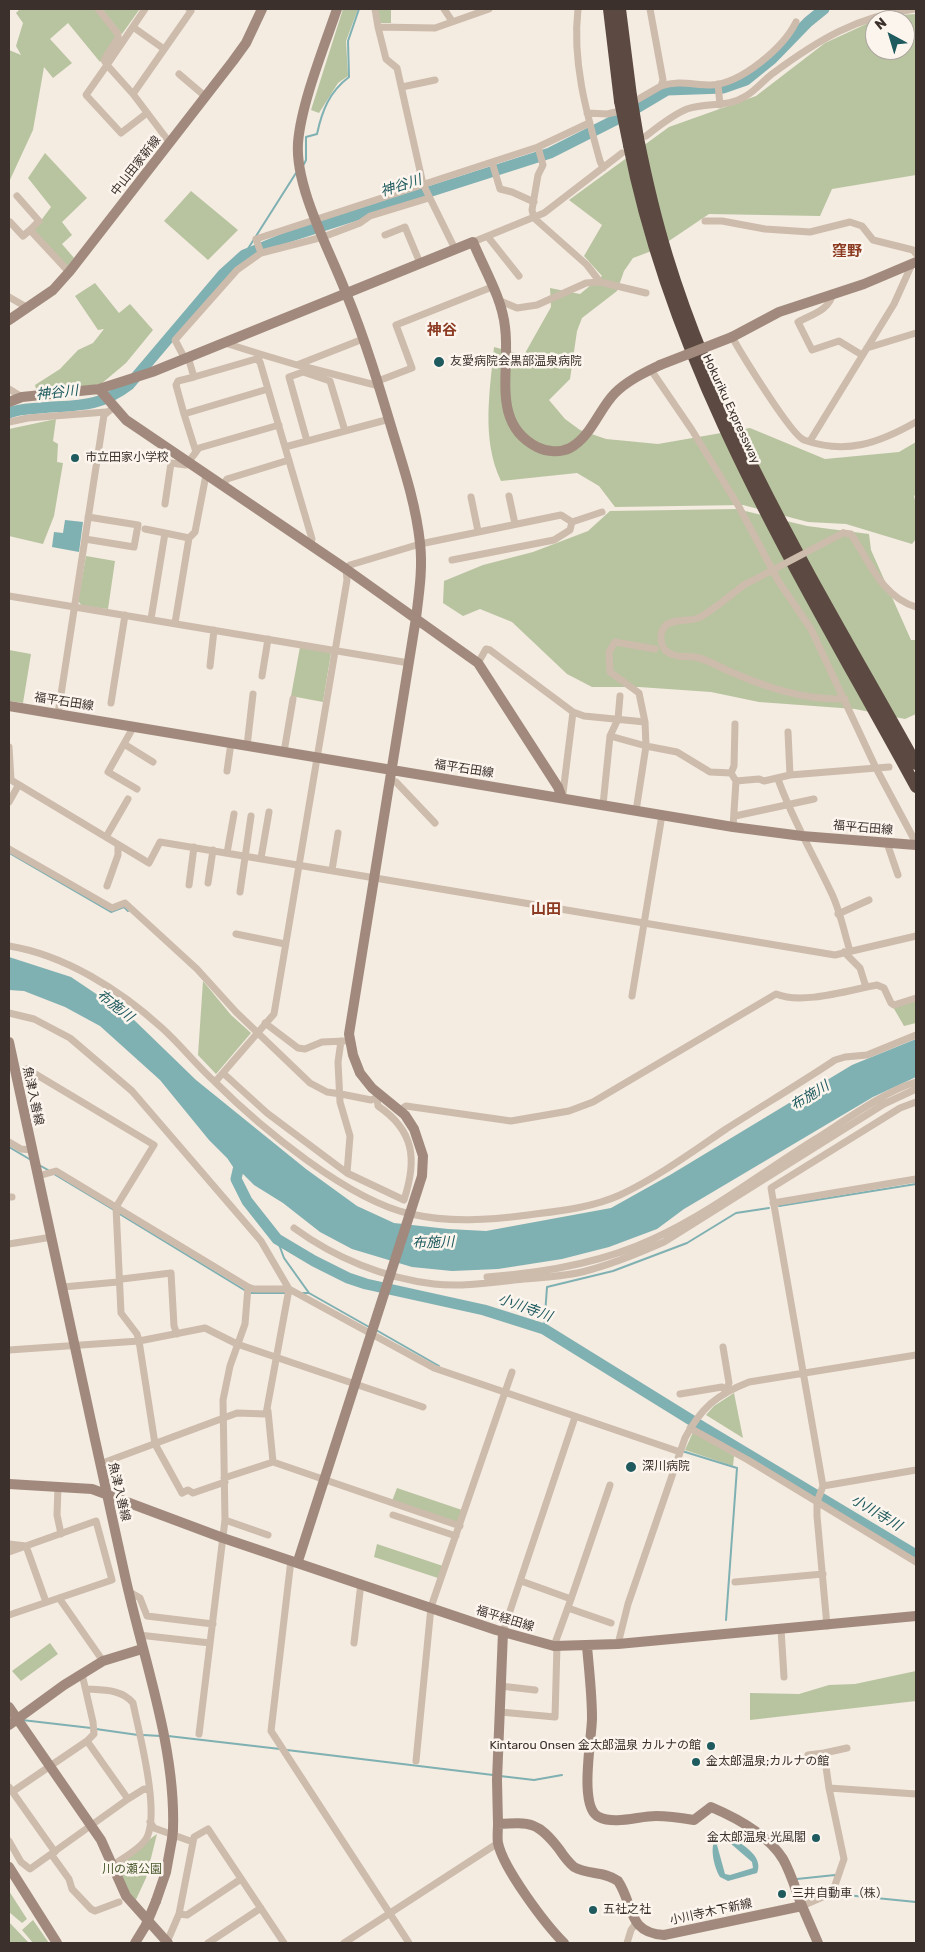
<!DOCTYPE html>
<meta charset="utf-8">
<style>
body{margin:0}
#map{position:relative;width:925px;height:1952px;overflow:hidden;background:#f4ebe1;font-family:Rubik,sans-serif}
canvas{display:block}
.frame{position:absolute;inset:0;border:10px solid #3b302b;pointer-events:none}
.north{position:absolute;left:865px;top:10px;width:50px;height:50px;box-sizing:border-box;background:#fbf5ee;border:1px solid #aea6a0;border-radius:50%;rotate:321deg;font-size:14px;font-weight:700;line-height:20px;text-align:center;color:#3b302b}
.north::after{content:'';display:block;margin:auto;width:18px;height:22px;background:#1f5a5e;clip-path:polygon(50% 0,100% 100%,50% 72%,0 100%)}
</style>
<div id="map">
<canvas width="925" height="1952"></canvas>
<div class="frame"></div>
<div class="north">N</div>
</div>
<script>
const ctx = document.querySelector('canvas').getContext('2d');
ctx.lineJoin = 'round';
function paint(path, color) { ctx.fillStyle = color; ctx.fill(path, 'evenodd'); }
function strokePath(path, color, width, dash) { ctx.strokeStyle = color; ctx.lineWidth = width; ctx.lineCap = dash ? 'butt' : 'round'; ctx.setLineDash(dash || []); ctx.stroke(path); }
function write(font, color, halo, rows, align = 'center') {
  ctx.font = font + ' Rubik,"Noto Sans JP",sans-serif'; ctx.lineWidth = 5; ctx.setLineDash([]); ctx.textBaseline = 'middle'; ctx.strokeStyle = halo; ctx.fillStyle = color; for (const [text, x, y, turn = 0] of rows) {
    ctx.save(); ctx.translate(x, y); ctx.rotate((+turn || 0) * Math.PI / 180); ctx.textAlign = isNaN(turn) ? turn : align; if (halo) ctx.strokeText(text, 0, 0); ctx.fillText(text, 0, 0); ctx.restore();
  }
}
paint(new Path2D(`
 M 20,9 L 96,9 L 116,37 L 100,62 L 68,23 L 50,39 L 72,63 L 53,78 L 44,67 L 33,130 L 9,182 L 9,50 L 21,55 L 16,46 L 23,23 L 16,13 Z
 M 102,9 L 137,9 L 139,10 L 122,34 Z
 M 343,9 L 358,9 L 346,41 L 348,76 L 338,83 L 319,113 L 311,110 Z
 M 377,9 L 391,9 L 391,23 L 379,23 Z
 M 916,14 L 916,175 L 832,189 L 820,216 L 709,214 L 657,249 L 633,258 L 624,271 L 617,291 L 582,318 L 577,331 L 570,379 L 549,400 L 565,419 L 580,430 L 606,439 L 658,444 L 750,428 L 825,459 L 899,452 L 916,442 L 916,494 L 914,496 L 916,504 L 916,539 L 912,544 L 846,524 L 808,522 L 743,505 L 615,507 L 599,486 L 577,473 L 501,481 C 481,439 490,391 494,347 L 524,355 L 551,307 L 550,288 L 580,294 L 602,276 L 584,256 L 602,225 L 569,200 L 669,127 L 756,96 L 825,43 L 875,20 L 875,50 L 905,50 L 905,20 L 875,20 L 884,16 Z
 M 45,153 L 87,198 L 62,222 L 72,235 L 62,244 L 74,258 L 67,267 L 34,230 L 51,207 L 28,178 Z
 M 191,191 L 238,230 L 208,260 L 164,221 Z
 M 95,283 L 119,313 L 130,304 L 153,330 L 126,363 L 101,384 L 37,392 L 35,385 L 60,369 L 78,350 L 93,343 L 104,329 L 98,330 L 75,296 Z
 M 56,419 L 53,441 L 58,444 L 57,462 L 63,463 L 54,516 L 43,544 L 9,536 L 9,429 Z
 M 737,509 L 807,526 L 869,534 L 871,550 L 911,640 L 916,640 L 916,714 L 905,719 L 855,709 L 759,702 L 711,692 L 639,687 L 592,687 L 567,674 L 512,622 L 480,609 L 463,616 L 443,603 L 444,581 L 483,565 L 533,552 L 588,531 L 610,511 Z
 M 86,556 L 115,561 L 108,609 L 82,606 L 78,601 Z
 M 300,647 L 331,653 L 323,702 L 291,696 Z
 M 9,650 L 31,654 L 23,703 L 10,701 Z
 M 203,981 L 231,1015 L 251,1033 L 216,1074 L 198,1055 Z
 M 916,1000 L 916,1023 L 904,1026 L 893,1007 Z
 M 734,1393 L 743,1438 L 706,1415 L 714,1406 Z
 M 693,1432 L 734,1456 L 733,1466 L 685,1450 Z
 M 397,1488 L 462,1510 L 457,1523 L 392,1501 Z
 M 377,1544 L 443,1566 L 438,1578 L 374,1557 Z
 M 50,1643 L 58,1654 L 21,1681 L 12,1671 Z
 M 916,1671 L 916,1701 L 750,1720 L 750,1693 L 799,1694 L 829,1685 L 855,1684 Z
 M 157,1834 L 146,1878 L 133,1906 L 113,1865 Z
 M 9,1891 L 27,1919 L 22,1923 L 9,1912 Z
 M 33,1920 L 49,1943 L 33,1943 L 22,1930 Z
 M 9,1922 L 29,1943 L 9,1943 Z`), '#b8c4a0');
paint(new Path2D(`
 M 65,520 L 83,522 L 79,552 L 52,547 L 54,532 L 63,533 Z
 M 9,957 L 71,977 L 132,1018 L 196,1080 L 306,1169 L 357,1206 L 394,1223 L 448,1229 L 486,1231 L 611,1208 L 670,1175 L 852,1065 L 916,1039 L 916,1077 L 873,1097 L 684,1209 L 657,1229 L 609,1247 L 562,1259 L 498,1269 L 452,1271 L 412,1267 L 352,1249 L 320,1232 L 283,1203 L 254,1185 L 209,1140 L 160,1080 L 100,1026 L 65,1007 L 24,991 L 9,990 Z
 M 725,1835 C 739,1841 765,1856 757,1873 L 728,1881 L 720,1877 C 714,1867 708,1844 718,1836 ZM 722,1840 L 730,1843 L 752,1862 L 753,1868 L 730,1875 L 725,1874 L 717,1845 Z`), '#7fb0b2');
strokePath(new Path2D(`
 M 304,164 L 306,160 L 306,137 L 317,134 C 322,111 329,92 349,77 L 348,41 L 359,9
 M 244,255 L 296,173
 M 11,854 L 111,912 L 124,907 L 128,911
 M 9,1147 L 31,1160
 M 39,1165 L 48,1170
 M 54,1174 L 114,1210
 M 779,1206 L 916,1184
 M 118,1213 L 246,1291
 M 277,1239 L 284,1258 L 309,1293
 M 251,1293 L 286,1293
 M 303,1293 L 309,1293 L 369,1327
 M 544,1329 L 547,1287 L 613,1271 L 687,1243 L 736,1213 L 769,1208
 M 376,1330 L 439,1366
 M 682,1451 L 737,1468 L 726,1620
 M 22,1720 L 91,1728
 M 96,1729 L 138,1735
 M 143,1735 L 161,1736
 M 168,1736 L 280,1749
 M 287,1750 L 493,1775
 M 500,1776 L 534,1780 L 562,1775
 M 797,1879 L 835,1875 L 835,1877
 M 836,1889 L 836,1894 L 916,1902`), '#7fb0b2', 2);
strokePath(new Path2D(`
 M 9,413 C 18,409 30,409 40,408 C 76,405 99,408 129,385 L 223,274 L 244,255 L 288,237 L 550,153 L 625,115 L 667,90 L 723,88 L 746,80 L 772,59 L 808,22 L 824,9
 M 233,1157 L 239,1166 L 236,1179 L 247,1201 L 277,1239 L 314,1261 L 348,1278 L 366,1284 L 484,1310 L 544,1329 L 704,1428 L 916,1555`), '#7fb0b2', 11);
strokePath(new Path2D(`
 M 98,9 L 118,34 L 118,38 L 104,60 L 107,65 L 86,95 L 121,133 L 147,113
 M 145,9 L 107,65 L 133,94 L 170,143
 M 375,9 L 378,27
 M 444,9 L 452,21
 M 578,9 C 572,61 586,111 600,161 L 603,168
 M 133,27 L 164,49
 M 179,74 L 206,97
 M 718,84 L 720,105
 M 661,86 C 679,80 693,85 711,85 C 741,84 784,47 796,22
 M 402,87 L 435,80
 M 133,94 L 191,11 L 189,9
 M 587,113 L 607,114 L 616,112 L 661,86 L 663,80 L 650,9
 M 589,123 L 538,147 L 543,165 L 538,175 L 532,210 L 534,218 L 587,265 L 600,282
 M 646,136 C 659,126 672,115 687,109 C 707,102 728,108 746,96 C 756,90 763,81 772,74 C 818,40 857,16 915,9
 M 492,162 L 538,147
 M 17,196 L 39,221 L 30,230
 M 705,221 L 722,221 L 765,229 L 810,232 L 850,222 L 862,226 L 873,240 L 913,250 L 916,254
 M 10,222 L 23,236 L 30,230 L 69,272
 M 385,235 L 405,227 L 420,263
 M 488,237 L 519,276
 M 473,242 L 544,213 L 622,153
 M 455,249 L 423,184 L 397,68 L 386,59 L 378,27 L 435,28 L 489,9
 M 261,253 L 323,237 L 360,223 L 370,216 L 429,198
 M 833,293 C 829,311 812,314 798,322 L 812,350 L 839,341 L 862,355
 M 9,297 L 28,308
 M 498,300 L 517,308 L 537,305 L 586,283 L 600,282 L 646,293
 M 732,337 C 741,353 791,435 804,440 C 846,455 879,443 916,422
 M 225,343 L 260,354 L 259,358
 M 867,348 L 916,333
 M 260,354 L 297,365 L 363,339
 M 188,357 L 194,377 L 256,359 L 260,362 L 312,539 L 310,546
 M 185,359 L 175,340 L 237,270 L 261,253 L 256,239 L 492,162 L 500,189 L 512,192 L 534,202
 M 298,365 L 379,386
 M 651,370 L 692,430 L 739,507 L 779,582 L 811,629 L 876,768 L 916,843
 M 194,377 L 178,381 L 176,385 L 184,414 L 268,389
 M 378,381 L 412,368 L 396,325 L 492,287
 M 9,389 L 22,397
 M 184,414 L 196,452 L 199,448 L 279,425
 M 9,422 L 28,418 L 106,412
 M 307,441 L 289,377 L 303,372 L 330,381 L 345,431
 M 810,441 L 894,304 L 912,264
 M 285,447 L 386,420 L 388,417
 M 222,486 L 227,479 L 289,460
 M 509,496 L 515,524
 M 471,497 L 478,531
 M 165,504 L 171,463 L 186,465 L 196,452
 M 145,529 L 165,533
 M 843,533 L 851,534 C 869,561 882,597 916,607
 M 85,539 L 134,547 L 138,525 L 88,517
 M 452,560 L 554,540 L 570,530 L 572,522
 M 744,585 C 733,593 709,614 698,618 C 688,622 673,618 665,626 C 659,633 660,645 666,651 C 676,659 689,655 699,658 C 710,661 721,668 731,672 C 768,688 804,700 845,699
 M 9,596 L 409,663
 M 151,619 L 165,533 L 189,538
 M 175,623 L 189,538 L 195,532 L 206,475
 M 478,663 L 486,649 L 490,650 L 573,712 L 584,716 L 645,722 L 639,693 L 610,672 L 609,652 L 615,642 L 655,649
 M 210,666 L 214,630
 M 262,676 L 268,639
 M 620,696 L 618,719 L 610,736 L 646,746 L 636,811
 M 111,703 L 125,615
 M 58,714 L 104,415 L 113,408
 M 645,722 L 646,746 L 677,752 L 710,772 L 731,773 L 736,781 L 733,827
 M 134,726 L 108,772 L 137,789
 M 788,732 L 790,775
 M 124,744 L 153,762
 M 247,746 L 253,694
 M 9,747 L 11,780 L 149,863 L 160,842 L 835,955 L 916,936
 M 284,752 L 293,699
 M 227,771 L 231,743
 M 731,773 L 734,766 L 735,724
 M 778,779 C 792,819 813,854 831,892 C 840,910 844,932 850,951
 M 391,781 L 396,782 L 435,823
 M 736,781 L 759,779 L 764,781 L 790,775 L 889,767
 M 563,793 L 573,712
 M 9,802 L 18,786
 M 603,805 L 610,736
 M 735,816 L 814,799
 M 106,837 L 128,799
 M 887,843 L 898,875
 M 9,849 L 112,908 L 125,903 L 197,969 L 236,1012 L 310,1083 L 327,1092 L 341,1094 L 371,1100 L 381,1096
 M 227,853 L 234,814
 M 261,858 L 269,812
 M 332,870 L 338,833
 M 208,883 L 213,850
 M 189,885 L 194,847
 M 107,886 L 118,855 L 118,845
 M 240,892 L 251,816
 M 838,914 L 869,900
 M 236,934 L 285,944
 M 9,946 C 65,955 120,990 162,1028 C 181,1045 196,1065 215,1082 L 274,1014 L 347,580 L 346,569 L 350,565 L 420,544 L 561,515 L 572,522 L 602,512
 M 844,952 L 860,968 L 866,987
 M 632,996 L 662,815
 M 9,1013 L 34,1019 L 70,1038 L 132,1091 L 261,1241 L 289,1289 L 434,1368 L 680,1452
 M 265,1023 L 298,1048 L 305,1049 L 322,1042 L 345,1041
 M 27,1069 L 154,1145 L 116,1207 L 121,1313 L 137,1334 L 139,1341 L 205,1328 L 237,1344 L 423,1407
 M 223,1073 L 267,1113 L 347,1173 L 350,1136 L 340,1102 L 338,1062 L 341,1041
 M 215,1082 C 260,1127 349,1201 411,1214 C 450,1223 489,1220 528,1215 C 559,1211 591,1208 620,1195 C 658,1177 692,1152 726,1129 C 762,1106 799,1084 835,1060 L 845,1057 L 867,1055 L 916,1035
 M 400,1110 L 406,1106 L 511,1121 L 569,1111 L 593,1102 L 776,994 C 803,1005 849,990 877,985 L 884,988 L 891,1003 L 894,1005 L 916,998
 M 9,1142 L 21,1149 L 32,1150
 M 347,1173 L 404,1200 C 417,1160 415,1131 378,1106 L 377,1099
 M 38,1176 L 56,1171 L 248,1287 L 254,1289 L 289,1289
 M 9,1197 L 12,1197
 M 773,1203 L 916,1179
 M 294,1228 C 335,1258 384,1278 434,1284 C 460,1287 488,1283 514,1280 C 536,1278 560,1277 582,1272 C 610,1265 637,1254 664,1242 L 884,1104 L 916,1089
 M 9,1244 L 52,1237
 M 487,1277 C 543,1273 602,1263 653,1239 C 710,1213 761,1173 814,1140 C 843,1122 885,1091 916,1082
 M 63,1287 L 118,1282 L 122,1279 L 171,1273 L 174,1326 L 177,1334
 M 9,1350 L 139,1341 L 155,1444 L 182,1493 L 188,1490 L 193,1493 L 225,1482
 M 680,1394 L 722,1387 L 726,1391 L 729,1383 L 723,1347
 M 268,1411 L 273,1462
 M 690,1428 L 748,1460 L 916,1562
 M 100,1464 L 237,1413 L 266,1414 L 289,1289
 M 224,1478 L 273,1462 L 460,1526
 M 823,1486 L 916,1470
 M 58,1487 L 57,1515 L 61,1534
 M 393,1515 L 456,1536
 M 225,1520 L 268,1535
 M 9,1544 L 26,1546 L 46,1602
 M 9,1552 L 96,1521 L 112,1580 L 9,1615
 M 291,1560 L 271,1731 L 409,1943
 M 521,1581 L 571,1599 L 554,1646
 M 735,1582 L 823,1574
 M 128,1591 L 140,1598 L 147,1616 L 213,1624
 M 59,1598 L 103,1661
 M 571,1599 L 610,1485
 M 568,1608 L 611,1623
 M 827,1626 L 817,1516 L 817,1502 L 823,1486 L 771,1188 L 900,1108 L 916,1102
 M 781,1629 L 784,1677
 M 503,1632 L 575,1417
 M 139,1635 L 210,1643
 M 354,1643 L 361,1583
 M 618,1644 L 628,1604 L 685,1438 C 701,1408 716,1395 749,1382 L 916,1355
 M 500,1686 L 535,1690
 M 86,1689 C 103,1690 122,1689 133,1703 C 139,1733 161,1814 146,1839 C 140,1849 123,1858 113,1865
 M 500,1712 L 555,1717 L 557,1646
 M 199,1734 L 225,1520 L 223,1400 L 230,1366 L 245,1324 L 248,1287
 M 87,1741 L 128,1799
 M 808,1755 L 824,1753
 M 416,1761 L 431,1607 L 512,1372
 M 9,1787 L 55,1852
 M 829,1788 L 824,1753 L 847,1748
 M 12,1792 L 87,1741 L 94,1734 L 93,1722 L 82,1674
 M 150,1822 L 154,1828 L 193,1842
 M 9,1841 L 21,1862 L 30,1869 L 128,1799 L 144,1789 L 149,1790
 M 51,1854 L 69,1879 L 72,1889 L 91,1909 L 95,1911 L 119,1902
 M 802,1906 L 825,1896 L 834,1888 L 844,1859 L 829,1788 L 916,1794
 M 179,1914 L 187,1915 L 241,1879
 M 167,1942 L 179,1914 L 194,1837 L 208,1829 L 284,1943
 M 208,1943 L 261,1908
 M 344,1943 L 498,1843
 M 627,1943 L 631,1930 L 636,1923`), '#cdbbac', 7);
strokePath(new Path2D(`
 M 9,320 L 53,290 L 70,271 L 233,61 L 246,43 L 262,9
 M 732,337 L 779,312 L 864,284 L 916,262
 M 99,389 L 126,420 L 346,569 L 478,663 L 558,787 L 562,798
 M 9,402 L 22,397 L 99,389 L 152,372 L 473,242 C 484,269 502,298 505,327 C 511,370 490,423 537,447 C 547,452 560,453 570,448 C 591,437 599,409 615,393 C 628,380 644,373 660,365
 M 9,706 L 733,827 L 802,836 L 916,845
 M 9,1042 C 46,1220 86,1398 125,1576 C 143,1658 176,1747 173,1830
 M 9,1484 L 92,1489 L 223,1538 L 496,1630 L 554,1646 L 618,1644 L 916,1616
 M 298,1561 L 422,1176 L 423,1156 L 414,1129 L 405,1115 L 372,1088 L 360,1073 L 353,1055 L 349,1034 L 416,618 C 419,593 423,568 420,543 C 416,505 404,469 393,433 C 379,386 365,339 346,293 C 330,251 295,188 298,143 C 301,104 324,47 337,9
 M 503,1632 L 497,1780 L 498,1824 C 531,1822 538,1822 559,1849 C 563,1855 568,1862 574,1867 C 588,1875 605,1871 618,1881 C 634,1905 627,1933 664,1935 L 802,1906 L 818,1943
 M 587,1646 C 589,1670 592,1694 592,1718 C 592,1738 578,1808 599,1817 C 615,1825 639,1816 656,1816 C 669,1816 682,1818 694,1820 L 711,1807 C 737,1818 768,1835 783,1859 C 791,1873 796,1891 802,1906
 M 9,1707 L 101,1840 L 126,1896 L 168,1943
 M 9,1725 L 64,1685 L 103,1661 L 142,1649
 M 498,1824 C 498,1830 497,1837 498,1843 C 503,1868 545,1924 564,1943
 M 9,1867 L 57,1943
 M 156,1901 L 166,1872 L 172,1839
 M 135,1943 L 146,1925`), '#a18a7d', 10);
strokePath(new Path2D(`
 M 609,9 L 620,101
 M 620,9 L 631,96
 M 638,138 C 646,178 655,217 667,256 C 722,436 825,600 916,764
 M 629,145 C 675,379 804,581 916,787`), '#5c4a42', 12);
strokePath(new Path2D(`
 M 744,585 L 843,533`), '#cdbbac', 7);
strokePath(new Path2D(`
 M 660,365 L 732,337
 M 172,1839 L 173,1830
 M 146,1925 L 156,1901`), '#a18a7d', 10);
strokePath(new Path2D(`
 M 631,96 L 638,138
 M 620,101 L 629,145`), '#5c4a42', 12);
for (const [x, y, r, color] of [
 [439,362,6,"#1f5a5e"],
 [75,458,5,"#1f5a5e"],
 [631,1467,6,"#1f5a5e"],
 [711,1746,5,"#1f5a5e"],
 [696,1762,5,"#1f5a5e"],
 [816,1838,5,"#1f5a5e"],
 [782,1894,5,"#1f5a5e"],
 [593,1910,5,"#1f5a5e"]
]) { const dot = new Path2D(); dot.arc(x, y, r, 0, 2 * Math.PI); ctx.fillStyle = color; ctx.fill(dot); strokePath(dot, '#fbf5ee', 2); }
write('12px', '#3b302b', '#fbf5ee', [
 ["中山田家新線",136,166,-52],
 ["Hokuriku Expressway",731,409,65],
 ["福平石田線",64,702,9],
 ["福平石田線",464,769,9],
 ["福平石田線",863,828,5],
 ["魚津入善線",33,1096,78],
 ["魚津入善線",119,1492,77],
 ["福平経田線",505,1619,17],
 ["小川寺木下新線",711,1912,-12]
]);
write('12px', '#3b302b', '#fbf5ee', [
 ["友愛病院会黒部温泉病院",450,362],
 ["市立田家小学校",85,458],
 ["深川病院",642,1467],
 ["Kintarou Onsen 金太郎温泉 カルナの館",701,1746,"right"],
 ["金太郎温泉;カルナの館",706,1762],
 ["金太郎温泉 光風閣",806,1838,"right"],
 ["三井自動車（株）",792,1894],
 ["五社之社",603,1910]
], 'left');
write('12px', '#4a5a2e', '#fbf5ee', [
 ["川の瀬公園",132,1870]
]);
write('italic 14px', '#1f5a5e', '#fbf5ee', [
 ["神谷川",401,186,-18],
 ["神谷川",57,393,-6],
 ["布施川",115,1006,38],
 ["布施川",810,1096,-32],
 ["布施川",433,1243,-2],
 ["小川寺川",525,1308,20],
 ["小川寺川",876,1513,31]
]);
write('bold 15px', '#8c3b22', '#fbf5ee', [
 ["窪野",847,252],
 ["神谷",442,331],
 ["山田",546,910]
]);
</script>
